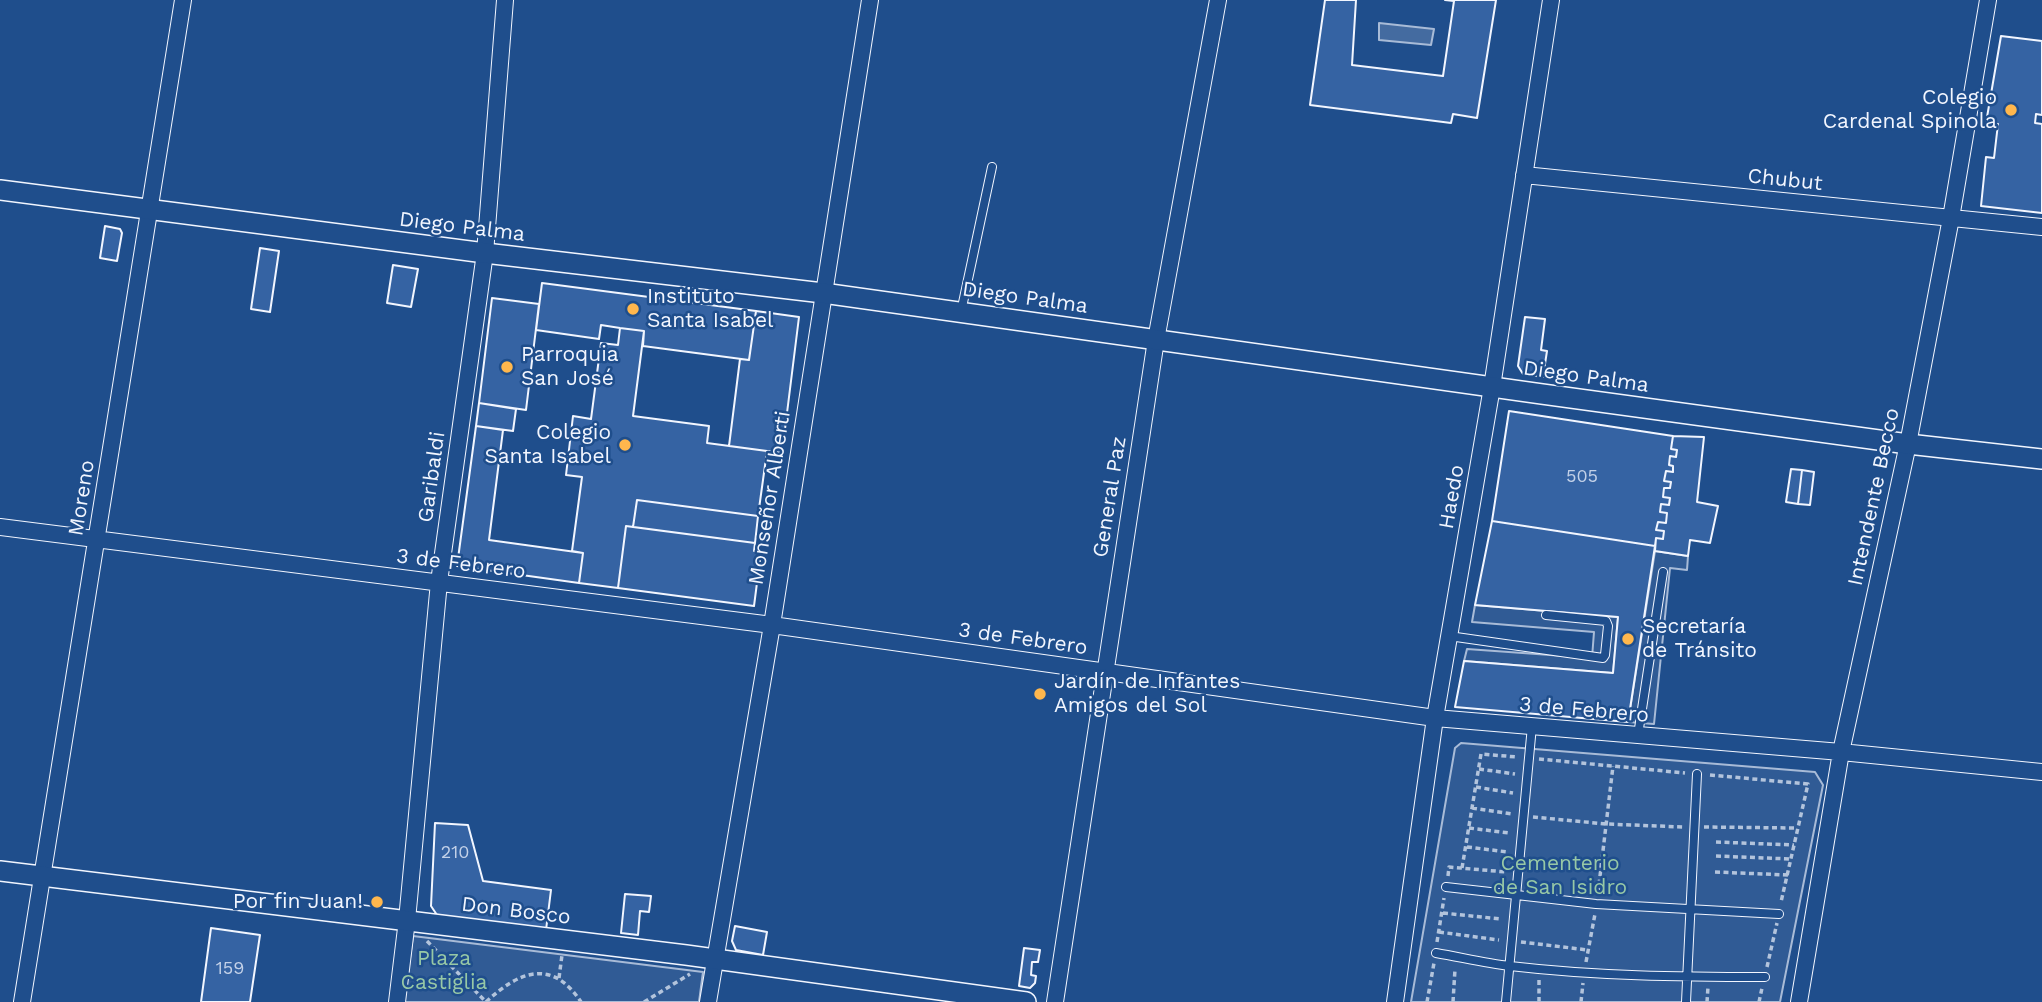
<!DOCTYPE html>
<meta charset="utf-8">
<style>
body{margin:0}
canvas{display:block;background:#1f4e8c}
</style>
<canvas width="2042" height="1002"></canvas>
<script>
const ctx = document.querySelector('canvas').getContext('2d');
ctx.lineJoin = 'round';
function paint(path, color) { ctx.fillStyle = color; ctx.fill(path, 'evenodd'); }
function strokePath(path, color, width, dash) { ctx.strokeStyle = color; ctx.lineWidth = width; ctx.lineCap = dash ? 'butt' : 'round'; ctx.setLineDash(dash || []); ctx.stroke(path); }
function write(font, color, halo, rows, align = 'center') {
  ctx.font = font + ' "Work Sans",sans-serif'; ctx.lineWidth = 5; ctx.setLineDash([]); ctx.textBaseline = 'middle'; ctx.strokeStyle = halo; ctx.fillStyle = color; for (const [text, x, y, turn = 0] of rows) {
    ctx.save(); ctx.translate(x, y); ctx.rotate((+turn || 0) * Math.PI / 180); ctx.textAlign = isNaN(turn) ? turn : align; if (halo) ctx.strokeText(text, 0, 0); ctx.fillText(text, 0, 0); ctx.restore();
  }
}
const built = new Path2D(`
 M 1655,551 L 1688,556 L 1687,570 L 1670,568 L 1654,724 L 1628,722 Z
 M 1475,605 L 1618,617 L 1613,673 L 1464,661 L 1467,649 L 1592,658 L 1594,632 L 1472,622 Z
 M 1461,743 L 1815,772 L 1823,785 L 1780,1002 L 1411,1002 L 1455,748 Z
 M 413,936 L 703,972 L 699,1002 L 404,1002 Z`);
paint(built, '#305b95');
strokePath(built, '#a8bbd7', 2);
const water = new Path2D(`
 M 1379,23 L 1434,29 L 1431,45 L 1379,40 Z`);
paint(water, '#446ba0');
strokePath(water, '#a8bbd7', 2);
const building = new Path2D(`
 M 1325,0 L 1356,0 L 1352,65 L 1443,76 L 1454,1 L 1445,0 L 1496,0 L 1477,118 L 1453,114 L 1451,123 L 1310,105 Z
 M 2001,36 L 2042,41 L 2042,115 L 2036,114 L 2035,123 L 2042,124 L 2042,213 L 1981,206 L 1986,157 L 1994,158 L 1998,124 L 1986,123 Z
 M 105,226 L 120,229 L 122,233 L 117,261 L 100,258 Z
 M 260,248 L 279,251 L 270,312 L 251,309 Z
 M 393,265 L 418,269 L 411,307 L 387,303 Z
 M 542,283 L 756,311 L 749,360 L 643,346 L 644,331 L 620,328 L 601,325 L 599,339 L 536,330 Z
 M 492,298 L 539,304 L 526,410 L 479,403 Z
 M 756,311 L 799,317 L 782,453 L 729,446 L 740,359 L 749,360 Z
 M 1525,317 L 1545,319 L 1541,350 L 1547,351 L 1543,377 L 1523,374 L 1518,366 Z
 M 620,328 L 644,331 L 633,416 L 709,426 L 707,443 L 767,451 L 758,516 L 637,500 L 633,527 L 626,526 L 618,588 L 579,583 L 583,553 L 572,551 L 582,477 L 566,475 L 573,416 L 591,419 L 601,343 L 618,345 Z
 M 479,403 L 516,409 L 513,431 L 476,426 Z
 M 1509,411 L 1673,436 L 1671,449 L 1677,450 L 1676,457 L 1670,456 L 1669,465 L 1673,466 L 1673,472 L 1666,471 L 1664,481 L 1671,482 L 1670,488 L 1664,488 L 1663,497 L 1670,498 L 1669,505 L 1661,504 L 1660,512 L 1667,513 L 1666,523 L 1658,522 L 1656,530 L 1664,531 L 1663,539 L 1656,538 L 1655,546 L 1492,521 Z
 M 476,426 L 503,430 L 489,540 L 583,553 L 579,583 L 457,566 Z
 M 1673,436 L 1704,437 L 1697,502 L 1718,506 L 1710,543 L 1690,540 L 1688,556 L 1655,551 L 1656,538 L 1663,539 L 1664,531 L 1656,530 L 1658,522 L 1666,523 L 1667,513 L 1660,512 L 1661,504 L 1669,505 L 1670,498 L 1663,497 L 1664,488 L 1670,488 L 1671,482 L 1664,481 L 1666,471 L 1673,472 L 1673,466 L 1669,465 L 1670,456 L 1676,457 L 1677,450 L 1671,449 Z
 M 1791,469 L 1802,470 L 1798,504 L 1786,502 Z
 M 1802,470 L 1814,472 L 1810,505 L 1798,504 Z
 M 637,500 L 758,516 L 755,543 L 633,527 Z
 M 1492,521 L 1655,546 L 1628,722 L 1455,707 L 1464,661 L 1613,673 L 1618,617 L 1475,605 Z
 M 626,526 L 755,543 L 754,551 L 761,552 L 754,606 L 618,588 Z
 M 435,823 L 468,825 L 483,881 L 551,890 L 546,930 L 437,915 L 431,906 Z
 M 625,894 L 651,896 L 649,912 L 640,911 L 638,935 L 621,933 Z
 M 735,926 L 767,932 L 763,955 L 736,950 L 732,941 Z
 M 211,928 L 260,935 L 250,1002 L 201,1002 Z
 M 1024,948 L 1040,950 L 1038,962 L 1032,962 L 1031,975 L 1036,976 L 1035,983 L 1030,988 L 1019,986 Z`);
paint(building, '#3563a3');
strokePath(building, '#f2f6ff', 2);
const service = new Path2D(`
 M 961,312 L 992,167
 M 1449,636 L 1603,658 L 1605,655 L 1608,626 L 1606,621 L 1546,615
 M 1638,735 L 1663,572
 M 1446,887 L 1596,904 L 1779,914
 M 1436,953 C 1460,957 1485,963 1510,966 C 1595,976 1680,977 1765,977
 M 1506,1002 L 1532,726
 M 1686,1002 L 1697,774`);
const minor = new Path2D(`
 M 1524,175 L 2042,227
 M 0,527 L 772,625 L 1435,718 L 1841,752 L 2042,772
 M 22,1002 L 183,0
 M 397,1002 L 407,920 L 439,582 L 485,253 L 505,0
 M 708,1002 L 772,625 L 870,0
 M 1055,1002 L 1156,340 L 1218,0
 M 1395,1002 L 1435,718 L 1492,387 L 1551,0
 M 1799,1002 L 1841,752 L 1908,444 L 1951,218 L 1988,0`);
const tertiary = new Path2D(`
 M 0,190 L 485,253 L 823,293 L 1542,394 L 1908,444 L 2042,459
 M 0,871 L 686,955 L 1026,1002`);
strokePath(service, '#f2f6ff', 10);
strokePath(minor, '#f2f6ff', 18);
strokePath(tertiary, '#f2f6ff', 22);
strokePath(new Path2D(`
 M 1539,759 L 1685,773
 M 1479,769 L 1515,774
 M 1710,775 L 1808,784 L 1781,902
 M 1476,787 L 1513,793
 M 1472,808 L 1512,814
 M 1533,817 L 1606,824 L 1683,827
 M 1704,827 L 1797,828
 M 1469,828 L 1509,833
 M 1716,842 L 1794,845
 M 1467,847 L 1508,852
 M 1716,856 L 1791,859
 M 1462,868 L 1481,754 L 1517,757
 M 1715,872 L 1788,875
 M 1448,876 L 1449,867 L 1506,872
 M 1598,893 L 1613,766
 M 1443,913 L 1501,919
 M 1439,932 L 1499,940
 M 427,941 L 486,1002
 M 1437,942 L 1444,898
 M 1521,942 L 1588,950
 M 1586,962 L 1595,914
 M 1767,967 L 1777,923
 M 559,978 L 562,955
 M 1539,980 L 1539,1002
 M 486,1002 C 519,971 552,958 581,1002
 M 644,1002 L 690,974
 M 1427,1002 L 1434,963
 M 1453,1002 L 1455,969
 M 1581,1002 L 1583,983
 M 1707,1002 L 1708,987
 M 1759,1002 L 1762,988`), '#b3c4dc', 3.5, [5, 3.5]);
strokePath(service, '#1f4e8c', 8);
strokePath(minor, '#1f4e8c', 16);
strokePath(tertiary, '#1f4e8c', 19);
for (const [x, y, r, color] of [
 [2011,110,7,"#ffb74d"],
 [633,309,7,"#ffb74d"],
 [507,367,7,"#ffb74d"],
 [625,445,7,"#ffb74d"],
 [1628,639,7,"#ffb74d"],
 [1040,694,7,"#ffb74d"],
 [377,902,7,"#ffb74d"]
]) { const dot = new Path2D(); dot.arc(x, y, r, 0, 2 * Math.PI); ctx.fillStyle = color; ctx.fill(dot); strokePath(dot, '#1f4e8c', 2.5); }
write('18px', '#c3d1e8', null, [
 ["505",1582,477],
 ["210",455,853],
 ["159",230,969]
]);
write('21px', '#f2f6ff', '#1f4e8c', [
 ["Colegio",1997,98,"right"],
 ["Cardenal Spinola",1997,122,"right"],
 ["Instituto",647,297],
 ["Santa Isabel",647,321],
 ["Parroquia",521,355],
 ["San José",521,379],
 ["Colegio",611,433,"right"],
 ["Santa Isabel",611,457,"right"],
 ["Secretaría",1642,627],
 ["de Tránsito",1642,651],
 ["Jardín de Infantes",1054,682],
 ["Amigos del Sol",1054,706],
 ["Por fin Juan!",363,902,"right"]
], 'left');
write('21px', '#f2f6ff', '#1f4e8c', [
 ["Chubut",1785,180,6],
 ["Diego Palma",462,227,7],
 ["Diego Palma",1025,298,8],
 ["Diego Palma",1586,377,8],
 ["Garibaldi",432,477,-82],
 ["General Paz",1110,497,-81],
 ["Haedo",1452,497,-80],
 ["Intendente Becco",1874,497,-78],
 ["Moreno",82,498,-81],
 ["Monseñor Alberti",770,498,-81],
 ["3 de Febrero",461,564,7],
 ["3 de Febrero",1023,639,8],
 ["3 de Febrero",1584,710,5],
 ["Don Bosco",516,911,7]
]);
write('21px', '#97c8a6', '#1f4e8c', [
 ["Cementerio",1560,864],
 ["de San Isidro",1560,888],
 ["Plaza",444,959],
 ["Castiglia",444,983]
]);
</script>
